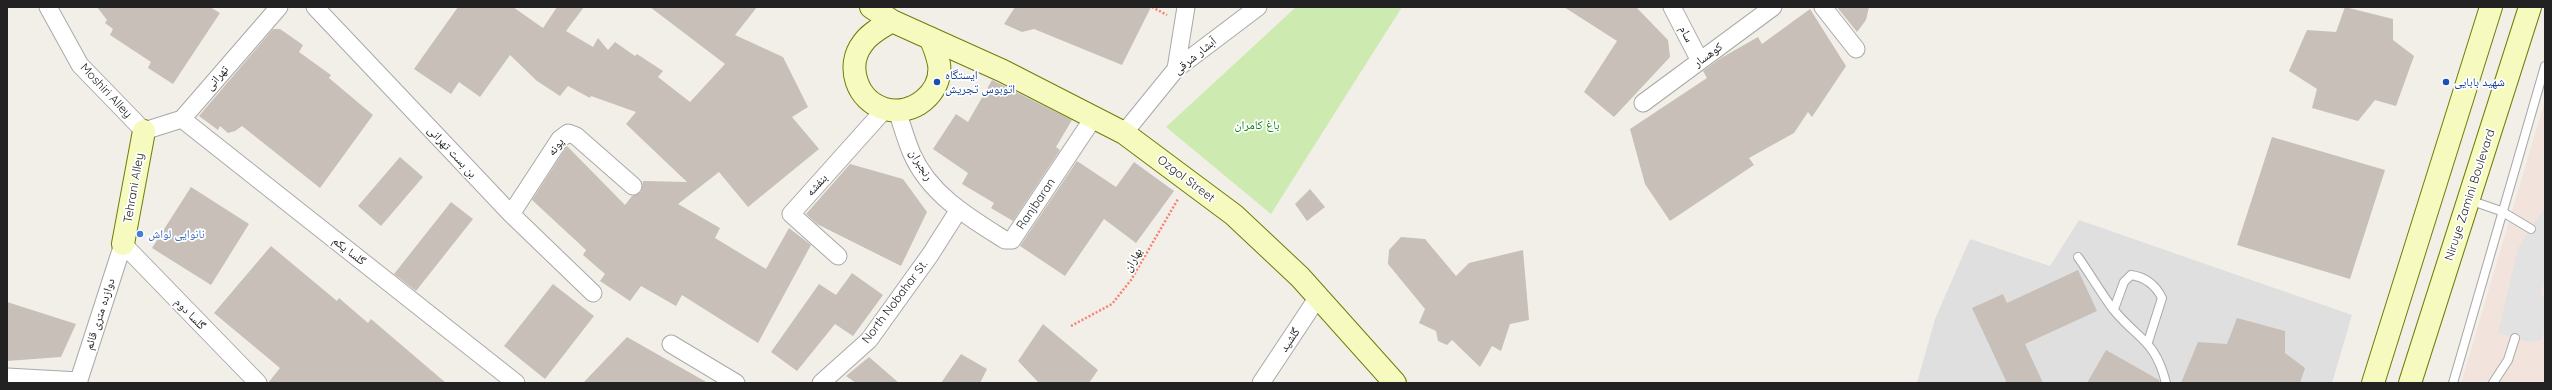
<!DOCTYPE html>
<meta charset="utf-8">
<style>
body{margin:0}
#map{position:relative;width:2552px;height:390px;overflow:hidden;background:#f2efe9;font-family:Quicksand,sans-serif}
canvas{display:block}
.frame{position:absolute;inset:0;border:8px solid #222;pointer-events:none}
</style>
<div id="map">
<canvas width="2552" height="390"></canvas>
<div class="frame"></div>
</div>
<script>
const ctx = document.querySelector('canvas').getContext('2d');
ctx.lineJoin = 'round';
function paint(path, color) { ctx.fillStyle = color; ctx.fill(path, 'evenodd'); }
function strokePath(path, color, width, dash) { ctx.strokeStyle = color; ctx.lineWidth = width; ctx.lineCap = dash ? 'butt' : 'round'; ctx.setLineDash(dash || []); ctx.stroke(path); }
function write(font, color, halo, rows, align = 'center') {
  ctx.font = font + ' Quicksand,"Noto Naskh Arabic",sans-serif'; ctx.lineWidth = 3.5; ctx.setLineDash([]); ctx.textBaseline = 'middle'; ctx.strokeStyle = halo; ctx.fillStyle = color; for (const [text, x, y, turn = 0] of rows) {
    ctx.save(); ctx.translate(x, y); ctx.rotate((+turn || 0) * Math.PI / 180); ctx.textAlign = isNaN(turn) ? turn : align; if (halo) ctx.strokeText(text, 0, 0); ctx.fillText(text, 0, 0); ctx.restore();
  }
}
paint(new Path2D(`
 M 2079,220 L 2352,315 L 2332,383 L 1917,383 L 1935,319 L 1970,239 L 2050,266 Z`), '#e0dfdf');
paint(new Path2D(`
 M 2545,100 L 2545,383 L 2461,383 Z`), '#f3e3dd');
paint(new Path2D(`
 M 1296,7 L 1402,7 L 1271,214 L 1166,127 Z`), '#cdebb0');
paint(new Path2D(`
 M 2545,207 L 2545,276 L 2541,295 L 2545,296 L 2545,326 L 2542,340 L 2529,342 L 2498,333 L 2518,248 Z`), '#e2e2e2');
paint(new Path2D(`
 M 97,7 L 210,7 L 220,13 L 173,84 L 148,68 L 151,62 L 110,35 L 113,29 L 105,23 L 107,20 Z
 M 458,7 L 513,7 L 543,28 L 557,7 L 584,7 L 566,31 L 593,47 L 598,38 L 608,50 L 615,42 L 635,56 L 637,54 L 663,71 L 658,77 L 690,102 L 725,64 L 650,7 L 757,7 L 735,35 L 783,57 L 808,107 L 792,117 L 819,149 L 748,207 L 719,172 L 678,204 L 720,228 L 715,238 L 766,269 L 789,228 L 811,245 L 758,343 L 682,295 L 676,306 L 641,286 L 630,301 L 600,281 L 605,274 L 583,255 L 586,250 L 532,200 L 567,146 L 625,205 L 632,196 L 641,192 L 643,181 L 687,182 L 626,124 L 636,112 L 591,96 L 590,98 L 568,86 L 560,96 L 537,81 L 510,55 L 480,97 L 459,82 L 451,94 L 414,69 Z
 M 1015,7 L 1151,7 L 1122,65 L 1034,29 L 1022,32 L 1004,24 Z
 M 1564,7 L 1636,7 L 1668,40 L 1670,57 L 1614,117 L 1584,92 L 1617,41 Z
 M 1837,7 L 1869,7 L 1866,20 L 1857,32 Z
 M 2345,7 L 2393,19 L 2393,40 L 2414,56 L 2396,106 L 2375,100 L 2358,121 L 2312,108 L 2317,89 L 2289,71 L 2307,30 L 2336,32 Z
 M 1810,9 L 1846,66 L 1812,117 L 1808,112 L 1794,133 L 1749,158 L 1754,165 L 1670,221 L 1645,184 L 1630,129 L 1707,78 L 1703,71 L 1721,58 L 1758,37 L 1762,44 Z
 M 273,29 L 280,29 L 303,45 L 299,52 L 331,75 L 329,78 L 373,115 L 320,188 L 242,126 L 235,131 L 228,133 L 220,126 L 218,130 L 199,116 Z
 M 992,80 L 1072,120 L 1056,147 L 1060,150 L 1013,221 L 991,208 L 994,203 L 962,184 L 968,173 L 933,149 L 956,114 L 968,122 Z
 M 2272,137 L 2385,170 L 2350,279 L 2237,245 Z
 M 400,157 L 423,177 L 381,226 L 358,206 Z
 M 1077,161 L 1116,187 L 1134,162 L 1174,191 L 1136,243 L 1104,219 L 1065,276 L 1020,246 Z
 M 850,164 L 903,179 L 927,212 L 901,266 L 817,224 L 806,214 Z
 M 191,187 L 249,224 L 211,285 L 152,248 Z
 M 1310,189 L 1325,207 L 1307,221 L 1295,204 Z
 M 451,202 L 473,219 L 416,291 L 394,274 Z
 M 1401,237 L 1425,239 L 1456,276 L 1469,263 L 1523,250 L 1529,320 L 1510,324 L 1501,351 L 1492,346 L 1480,367 L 1452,340 L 1447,345 L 1438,341 L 1436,331 L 1419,323 L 1425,309 L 1388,264 L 1389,250 Z
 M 271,246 L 337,301 L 339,298 L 368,323 L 371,319 L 446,383 L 268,383 L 280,368 L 214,313 Z
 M 2078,270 L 2097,311 L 2025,344 L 2043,383 L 2007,383 L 1972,308 L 2003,294 L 2007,303 Z
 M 852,273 L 883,295 L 853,336 L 835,324 L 797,371 L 771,352 L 819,284 L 836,295 Z
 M 553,284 L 594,316 L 545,379 L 504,346 Z
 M 7,302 L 76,324 L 61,357 L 7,361 Z
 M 2237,318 L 2285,331 L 2285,353 L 2305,368 L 2300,383 L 2181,383 L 2198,342 L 2227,344 Z
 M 1043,324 L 1098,370 L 1089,383 L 1039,383 L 1018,361 Z
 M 627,337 L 708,383 L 583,383 Z
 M 2106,350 L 2159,380 L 2160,383 L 2087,383 Z
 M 961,354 L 987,369 L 980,383 L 941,383 Z
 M 869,357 L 899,383 L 856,383 L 846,376 Z`), '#c7bfb8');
const lane = new Path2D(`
 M 2469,200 L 2501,211 L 2531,229
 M 2078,257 C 2090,274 2101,293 2113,309 C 2138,340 2155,339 2166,383
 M 2114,309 L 2124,282 L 2131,275 C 2145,277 2155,284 2162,298 L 2148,342
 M 2453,383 L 2545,66
 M 2493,383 L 2508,360 L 2515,338`);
const street = new Path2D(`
 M 48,7 L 80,65 L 144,131 L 182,119 L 279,7
 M 315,7 L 511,214 L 593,293
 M 1672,7 L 1700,61
 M 1823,7 L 1856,49
 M 1176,69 L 1186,7
 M 1643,103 L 1773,7
 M 897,111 C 902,125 906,140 912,154 C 930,195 970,218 1005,240 L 1012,240 L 1094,117
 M 182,119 L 516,383
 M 1124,133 L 1176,69 L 1258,7
 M 511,214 L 560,139 L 568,133 L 576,136 L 633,186
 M 838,256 L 791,214 L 885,109
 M 671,344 L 736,383
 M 7,377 L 79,381
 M 78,383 L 123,244 L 258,383
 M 821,383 L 869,340 L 930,255 L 958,211
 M 1261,383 L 1318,297`);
const secondary = new Path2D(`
 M 871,7 L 892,21 L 1003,71 L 1124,133 L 1234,215 L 1300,277 L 1395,383
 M 892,21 C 882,27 870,33 863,43 C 845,66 857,101 885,109 C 912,117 943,93 939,64 C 937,55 934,46 930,38
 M 123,244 L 144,131
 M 2373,383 L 2491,7
 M 2410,383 L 2530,7`);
strokePath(lane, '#a9a9a9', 10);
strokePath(street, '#a9a9a9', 19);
strokePath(secondary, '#707d05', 24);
strokePath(new Path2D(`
 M 1152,7 L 1167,15
 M 1071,326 L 1112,304 L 1131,280 L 1178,199`), '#fa8072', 2.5, [2, 2]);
strokePath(lane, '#fff', 8);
strokePath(street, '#fff', 17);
strokePath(secondary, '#f7fabf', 22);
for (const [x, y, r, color] of [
 [937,82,4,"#1a4fb4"],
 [2446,82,4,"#1a4fb4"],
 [140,234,4,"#3f7fe0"]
]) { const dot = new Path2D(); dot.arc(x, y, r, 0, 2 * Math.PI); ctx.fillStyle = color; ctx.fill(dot); strokePath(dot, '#fff', 1.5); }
write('12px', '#222', '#fff', [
 ["سام",1686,34,62],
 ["کوهسار",1708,55,-36],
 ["آبشار شرقی",1195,56,-39],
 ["تهرانی",217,78,-49],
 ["Moshiri Alley",106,91,47],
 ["پونه",556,147,-53],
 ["بن بست تهرانی",452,152,47],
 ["رنجبران",921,165,59],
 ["Ozgol Street",1186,179,37],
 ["بنفشه",817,185,-48],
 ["Tehrani Alley",134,188,-80],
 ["Niruye Zamini Boulevard",2470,195,-72],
 ["Ranjbaran",1036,204,-56],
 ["گلسا يكم",349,251,38],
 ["بهاران",1133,260,-60],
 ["North Nobahar St.",895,302,-53],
 ["دوازده متری قائم",100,314,-72],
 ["گلسا دوم",190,314,46],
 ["گلشید",1290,340,-56]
]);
write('12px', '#164399', '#fff', [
 ["ایستگاه",945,75],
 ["اتوبوس تجریش",945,89],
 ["شهید بابایی",2454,82]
], 'left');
write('12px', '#0c8416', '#fff', [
 ["باغ کامران",1257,125]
]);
write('12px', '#366cbe', '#fff', [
 ["نانوایی لواش",148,234]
], 'left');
</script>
